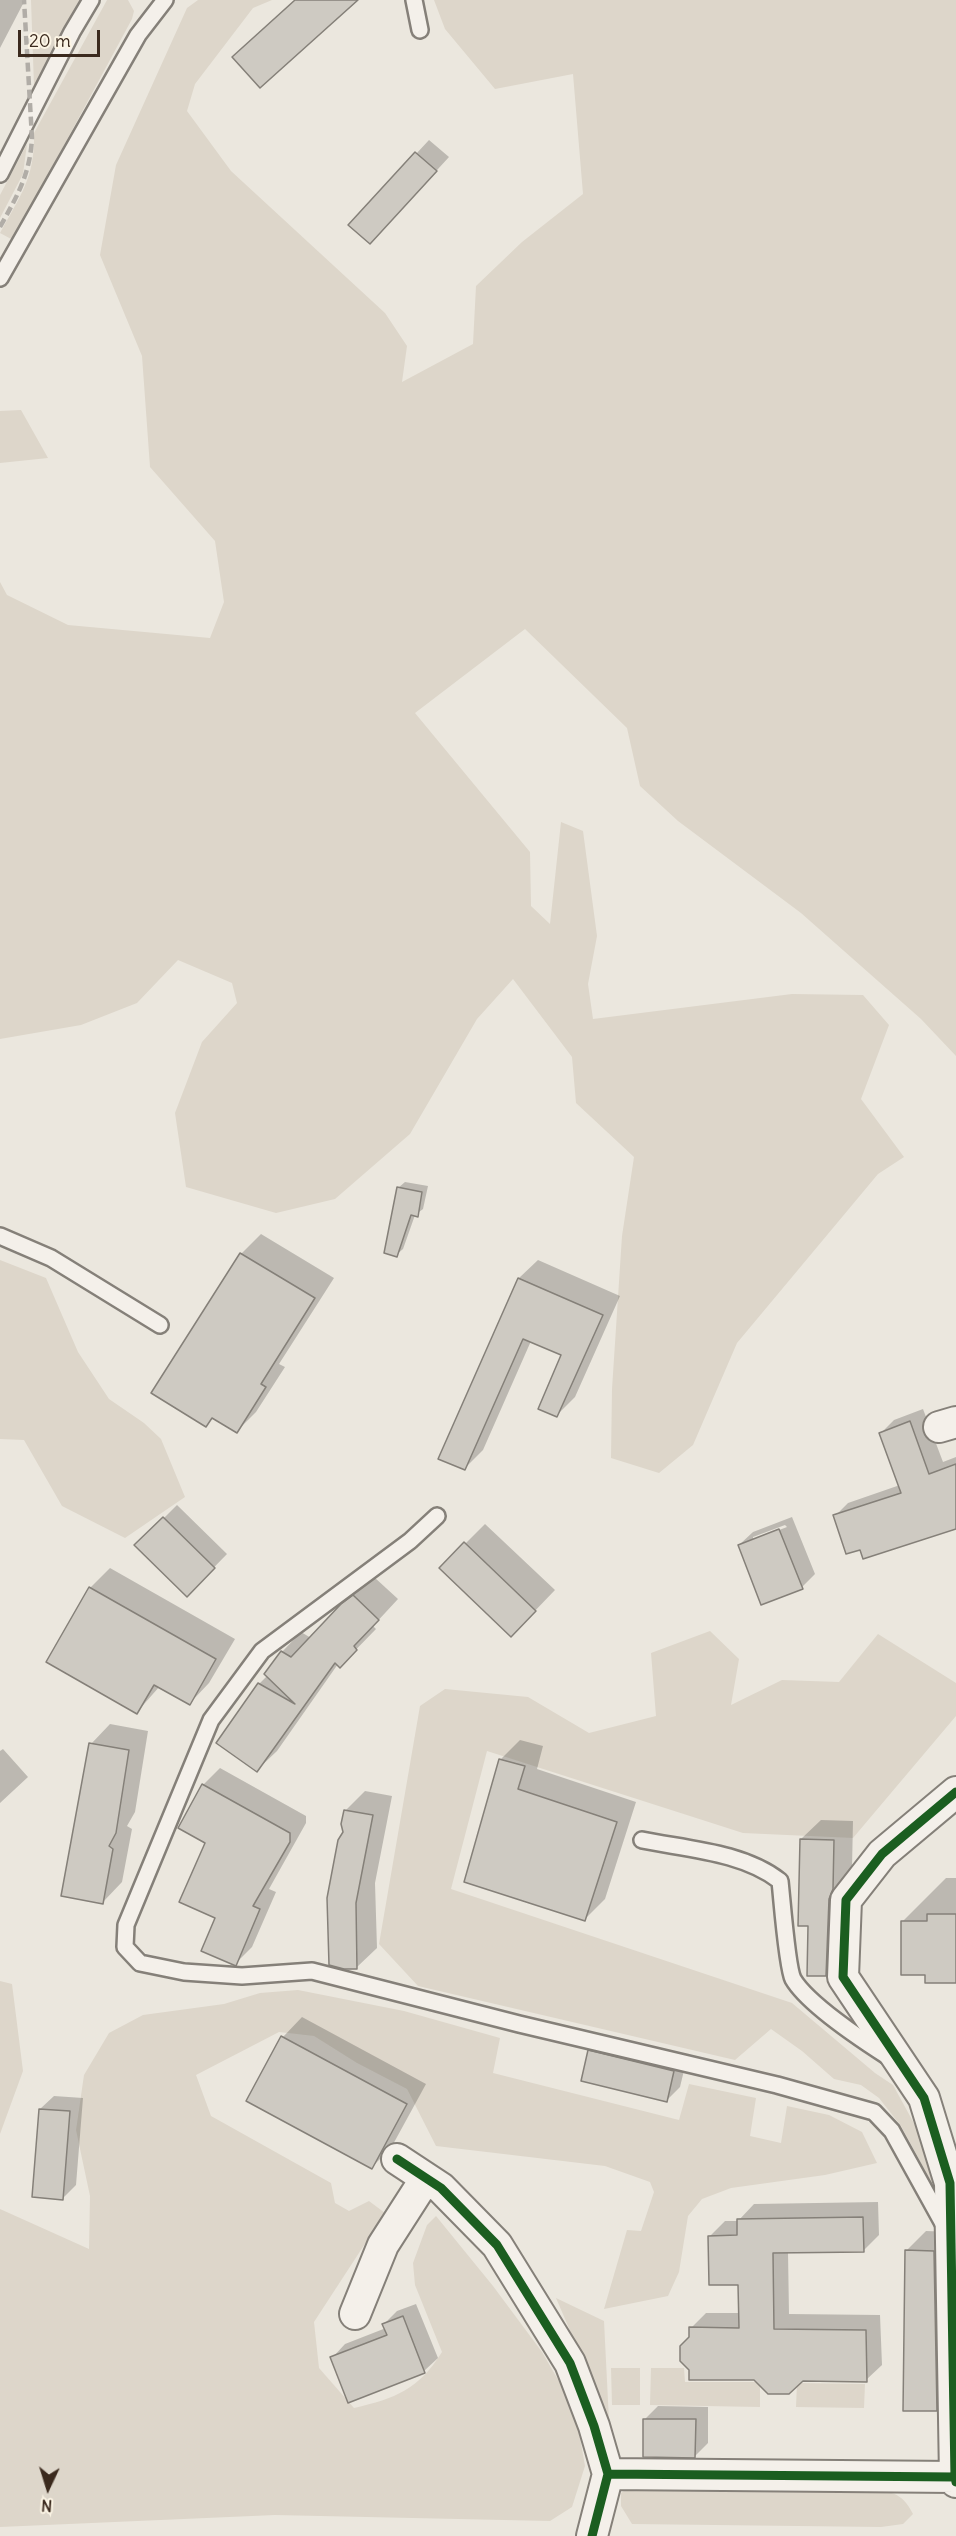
<!DOCTYPE html>
<style>
body{margin:0}
#map{position:relative;width:956px;height:2536px;overflow:hidden;background:#ebe7de;font-family:Delius,sans-serif}
canvas{display:block}
.north{position:absolute;left:18px;top:2458px;width:60px;height:60px;-webkit-text-stroke:4px #fcf5e5;paint-order:stroke;rotate:184deg;font-size:16px;font-weight:700;line-height:24px;text-align:center;color:#3b2a1e}
.north::after{content:'';display:block;margin:auto;width:21px;height:27px;background:#3b2a1e;clip-path:polygon(50% 0,100% 100%,50% 72%,0 100%)}
.scale{position:absolute;left:18px;top:30px;width:82px;height:27px;box-sizing:border-box;border:3px solid #3b2a1e;border-top:0;padding-left:8px;font-size:18px;line-height:21px;white-space:nowrap;color:#3b2a1e;-webkit-text-stroke:4px #fcf5e5;paint-order:stroke}
</style>
<div id="map">
<canvas width="956" height="2536"></canvas>
<div class="north">N</div>
<div class="scale">20 m</div>
</div>
<script>
const ctx = document.querySelector('canvas').getContext('2d');
ctx.lineJoin = 'round';
function paint(path, color) { ctx.fillStyle = color; ctx.fill(path, 'evenodd'); }
function strokePath(path, color, width, dash) { ctx.strokeStyle = color; ctx.lineWidth = width; ctx.lineCap = dash ? 'butt' : 'round'; ctx.setLineDash(dash || []); ctx.stroke(path); }
paint(new Path2D(`
 M 31,0 L 81,0 L 34,86 Z
 M 107,0 L 128,0 L 134,11 L 132,19 L 13,240 L 0,233 C 20,196 35,178 34,133 Z
 M 198,0 L 272,0 L 253,8 L 195,84 L 187,111 L 231,171 L 385,313 L 407,346 L 402,382 L 473,344 L 476,286 L 522,242 L 583,194 L 573,74 L 495,89 L 445,29 L 434,0 L 956,0 L 956,1056 L 921,1019 L 801,913 L 678,821 L 640,786 L 627,728 L 525,629 L 415,713 L 530,852 L 531,906 L 550,924 L 561,822 L 583,831 L 597,936 L 588,984 L 593,1019 L 792,994 L 863,995 L 889,1025 L 861,1099 L 904,1157 L 878,1174 L 737,1343 L 693,1445 L 659,1473 L 611,1458 L 612,1389 L 622,1236 L 634,1157 L 576,1103 L 572,1057 L 513,979 L 477,1019 L 410,1134 L 335,1199 L 276,1213 L 186,1187 L 175,1113 L 202,1042 L 237,1003 L 232,983 L 178,960 L 137,1003 L 81,1025 L 0,1039 L 0,582 L 7,595 L 68,625 L 210,638 L 224,602 L 215,541 L 150,467 L 142,356 L 100,255 L 116,165 L 187,8 Z
 M 27,144 L 23,174 L 0,218 L 0,195 Z
 M 21,410 L 48,458 L 0,463 L 0,411 Z
 M 0,1260 L 46,1278 L 78,1352 L 109,1399 L 144,1423 L 161,1439 L 185,1497 L 125,1538 L 62,1506 L 24,1440 L 0,1439 Z
 M 710,1631 L 739,1659 L 731,1705 L 782,1680 L 839,1682 L 878,1634 L 956,1683 L 956,1716 L 853,1838 L 743,1833 L 487,1751 L 451,1889 L 792,2003 L 875,2073 L 893,2085 L 927,2147 L 939,2196 L 901,2126 L 879,2098 L 861,2085 L 834,2079 L 802,2051 L 771,2029 L 735,2060 L 418,1986 L 379,1944 L 420,1706 L 445,1689 L 528,1697 L 589,1733 L 656,1716 L 651,1653 Z
 M 0,1981 L 12,1984 L 23,2071 L 0,2134 Z
 M 298,1990 L 404,2011 L 500,2038 L 493,2073 L 679,2120 L 689,2084 L 756,2098 L 750,2136 L 781,2143 L 787,2106 L 829,2115 L 862,2132 L 877,2163 L 825,2175 L 731,2188 L 702,2199 L 688,2216 L 679,2272 L 668,2296 L 604,2309 L 627,2230 L 641,2231 L 654,2192 L 650,2182 L 605,2166 L 436,2146 L 407,2089 L 357,2063 L 314,2036 L 279,2032 L 196,2075 L 211,2116 L 331,2183 L 335,2203 L 349,2211 L 369,2201 L 385,2213 L 314,2322 L 319,2368 L 354,2408 C 396,2398 418,2390 442,2352 L 415,2285 L 413,2263 L 427,2225 L 436,2216 L 493,2286 L 542,2352 L 575,2409 L 585,2466 L 572,2507 L 550,2521 L 275,2515 L 0,2527 L 0,2209 L 89,2249 L 90,2196 L 76,2130 L 84,2075 L 109,2033 L 143,2015 L 224,2004 L 260,1993 Z
 M 556,2298 L 604,2321 L 609,2421 Z
 M 611,2368 L 640,2368 L 640,2405 L 612,2405 Z
 M 651,2368 L 684,2368 L 685,2382 L 760,2382 L 760,2407 L 650,2405 Z
 M 797,2383 L 865,2384 L 864,2408 L 796,2407 Z
 M 631,2486 L 866,2487 C 889,2492 902,2491 913,2514 L 903,2524 L 881,2527 L 632,2524 L 621,2506 L 621,2493 Z`), '#ddd6ca');
paint(new Path2D(`
 M 0,0 L 25,0 L 0,48 Z
 M 429,140 L 449,157 L 383,229 L 350,225 Z
 M 405,1182 L 428,1186 L 423,1209 L 415,1215 L 403,1249 L 396,1255 L 398,1188 Z
 M 261,1234 L 334,1278 L 279,1364 L 285,1367 L 256,1412 L 237,1431 L 214,1417 L 206,1425 L 241,1254 Z
 M 538,1260 L 620,1296 L 575,1397 L 556,1416 L 563,1354 L 531,1341 L 483,1450 L 464,1469 L 440,1458 L 519,1278 Z
 M 923,1409 L 943,1462 L 956,1457 L 956,1528 L 920,1541 L 919,1538 L 861,1548 L 835,1516 L 848,1503 L 900,1485 L 881,1433 L 894,1420 Z
 M 177,1505 L 227,1554 L 187,1595 L 137,1545 Z
 M 792,1517 L 815,1574 L 802,1587 L 739,1545 L 753,1532 ZM 785,1525 L 787,1527 L 753,1540 L 753,1537 Z
 M 485,1524 L 555,1590 L 530,1616 L 441,1568 Z
 M 110,1568 L 235,1639 L 209,1683 L 190,1703 L 160,1686 L 137,1712 L 90,1588 Z
 M 374,1577 L 398,1599 L 373,1626 L 376,1629 L 340,1666 L 338,1664 L 277,1751 L 257,1770 L 259,1684 L 268,1675 L 282,1652 L 301,1632 L 311,1638 L 363,1585 Z
 M 110,1724 L 148,1731 L 135,1812 L 127,1826 L 132,1829 L 122,1882 L 103,1902 L 91,1744 Z
 M 520,1740 L 543,1746 L 537,1769 L 636,1802 L 605,1899 L 585,1919 L 500,1760 Z
 M 3,1749 L 28,1777 L 0,1803 L 0,1751 Z
 M 220,1768 L 306,1816 L 306,1823 L 269,1889 L 276,1892 L 252,1947 L 235,1964 L 217,1917 L 207,1842 L 203,1785 Z
 M 365,1791 L 392,1796 L 375,1883 L 377,1948 L 357,1967 L 345,1832 L 345,1811 Z
 M 821,1820 L 853,1821 L 852,1868 L 848,1878 L 845,1955 L 825,1975 L 810,1925 L 801,1839 Z
 M 946,1878 L 956,1878 L 956,1982 L 927,1974 L 903,1921 Z
 M 302,2017 L 426,2084 L 391,2148 L 372,2167 L 283,2037 Z
 M 603,2038 L 687,2058 L 680,2087 L 667,2100 L 590,2051 Z
 M 54,2096 L 83,2098 L 76,2185 L 63,2198 L 40,2109 Z
 M 878,2202 L 879,2235 L 863,2251 L 788,2252 L 789,2314 L 880,2315 L 882,2365 L 866,2380 L 754,2379 L 691,2337 L 691,2328 L 706,2313 L 740,2313 L 740,2283 L 710,2236 L 725,2221 L 738,2221 L 754,2204 Z
 M 926,2231 L 953,2232 L 956,2390 L 936,2410 L 906,2251 Z
 M 416,2304 L 438,2358 L 424,2371 L 349,2401 L 332,2358 L 345,2344 L 386,2328 L 384,2324 L 397,2311 Z
 M 658,2406 L 708,2407 L 708,2443 L 695,2456 L 645,2419 Z`), '#0003');
const building = new Path2D(`
 M 295,0 L 358,0 L 260,88 L 232,57 Z
 M 415,152 L 437,171 L 370,244 L 348,225 Z
 M 397,1187 L 422,1192 L 418,1217 L 411,1215 L 397,1257 L 384,1253 Z
 M 240,1253 L 315,1298 L 261,1384 L 266,1387 L 237,1433 L 212,1418 L 206,1427 L 151,1393 Z
 M 518,1278 L 603,1315 L 557,1417 L 538,1409 L 561,1355 L 523,1339 L 465,1470 L 438,1459 Z
 M 910,1421 L 929,1474 L 956,1464 L 956,1529 L 863,1559 L 860,1550 L 846,1554 L 833,1515 L 901,1493 L 879,1433 Z
 M 163,1517 L 215,1568 L 187,1597 L 134,1545 Z
 M 779,1529 L 803,1589 L 761,1605 L 738,1545 Z
 M 464,1542 L 536,1611 L 511,1637 L 439,1568 Z
 M 89,1587 L 216,1659 L 190,1705 L 154,1685 L 137,1714 L 46,1662 Z
 M 353,1595 L 379,1620 L 354,1646 L 357,1650 L 340,1668 L 335,1663 L 257,1772 L 216,1743 L 258,1683 L 295,1704 L 264,1674 L 281,1651 L 291,1657 L 341,1604 Z
 M 89,1743 L 129,1750 L 116,1833 L 109,1846 L 113,1849 L 103,1904 L 61,1896 Z
 M 499,1759 L 525,1766 L 518,1789 L 617,1822 L 585,1921 L 464,1882 Z
 M 202,1784 L 290,1833 L 290,1842 L 253,1906 L 260,1909 L 236,1966 L 201,1951 L 215,1918 L 179,1902 L 205,1843 L 178,1828 Z
 M 344,1810 L 373,1815 L 356,1903 L 357,1969 L 344,1969 L 329,1965 L 327,1898 L 338,1840 L 343,1832 L 341,1824 Z
 M 800,1839 L 834,1840 L 833,1889 L 829,1899 L 826,1976 L 807,1976 L 808,1926 L 798,1926 Z
 M 927,1914 L 956,1914 L 956,1983 L 925,1983 L 925,1975 L 901,1975 L 901,1921 L 927,1921 Z
 M 281,2036 L 407,2104 L 372,2169 L 246,2101 Z
 M 588,2050 L 674,2071 L 667,2102 L 581,2081 Z
 M 39,2109 L 70,2111 L 63,2200 L 32,2197 Z
 M 863,2217 L 864,2252 L 773,2253 L 774,2329 L 866,2330 L 867,2382 L 803,2381 L 789,2394 L 768,2394 L 754,2380 L 689,2380 L 689,2370 L 680,2361 L 680,2346 L 689,2337 L 689,2327 L 739,2328 L 738,2285 L 709,2285 L 708,2236 L 737,2235 L 737,2219 Z
 M 905,2250 L 934,2251 L 937,2411 L 903,2411 Z
 M 403,2316 L 425,2373 L 348,2403 L 330,2357 L 387,2335 L 382,2324 Z
 M 643,2419 L 696,2419 L 695,2458 L 643,2457 Z`);
paint(building, '#cecac2');
strokePath(building, '#858079', 1.5);
const lane = new Path2D(`
 M 414,0 L 420,30
 M 0,174 L 72,32 L 91,0
 M 0,278 L 138,35 L 165,0
 M 0,1236 L 51,1258 L 160,1325
 M 437,1516 L 410,1541 L 262,1651 L 211,1720 L 126,1925 L 125,1947 L 140,1963 L 184,1972 L 242,1976 L 312,1971 L 519,2024 L 777,2085 L 874,2112 L 892,2131 L 945,2227
 M 642,1840 C 686,1849 743,1852 780,1881 C 782,1899 787,1967 793,1979 C 807,2003 862,2040 887,2056`);
const street = new Path2D(`
 M 939,1427 L 956,1422
 M 397,2159 L 441,2188 L 497,2245 L 570,2363 L 594,2426 L 608,2474
 M 355,2314 L 383,2245 L 426,2178
 M 955,2477 L 950,2183 L 924,2098 L 843,1977 L 846,1900 L 882,1854 L 956,1792
 M 592,2536 L 608,2474 L 955,2477 L 956,2482`);
strokePath(lane, '#858079', 20);
strokePath(street, '#858079', 34);
strokePath(lane, '#f4f0ea', 15);
strokePath(street, '#f4f0ea', 30);
strokePath(new Path2D(`
 M 0,227 C 17,196 30,175 32,138 L 24,0`), '#b1ada7', 4.5, [9, 4.5]);
strokePath(new Path2D(`
 M 397,2159 L 441,2188 L 497,2245 L 570,2363 L 594,2426 L 608,2474
 M 955,2477 L 950,2183 L 924,2098 L 843,1977 L 846,1900 L 882,1854 L 956,1792
 M 592,2536 L 608,2474 L 955,2477 L 956,2482`), '#1b5e20', 9);
</script>
